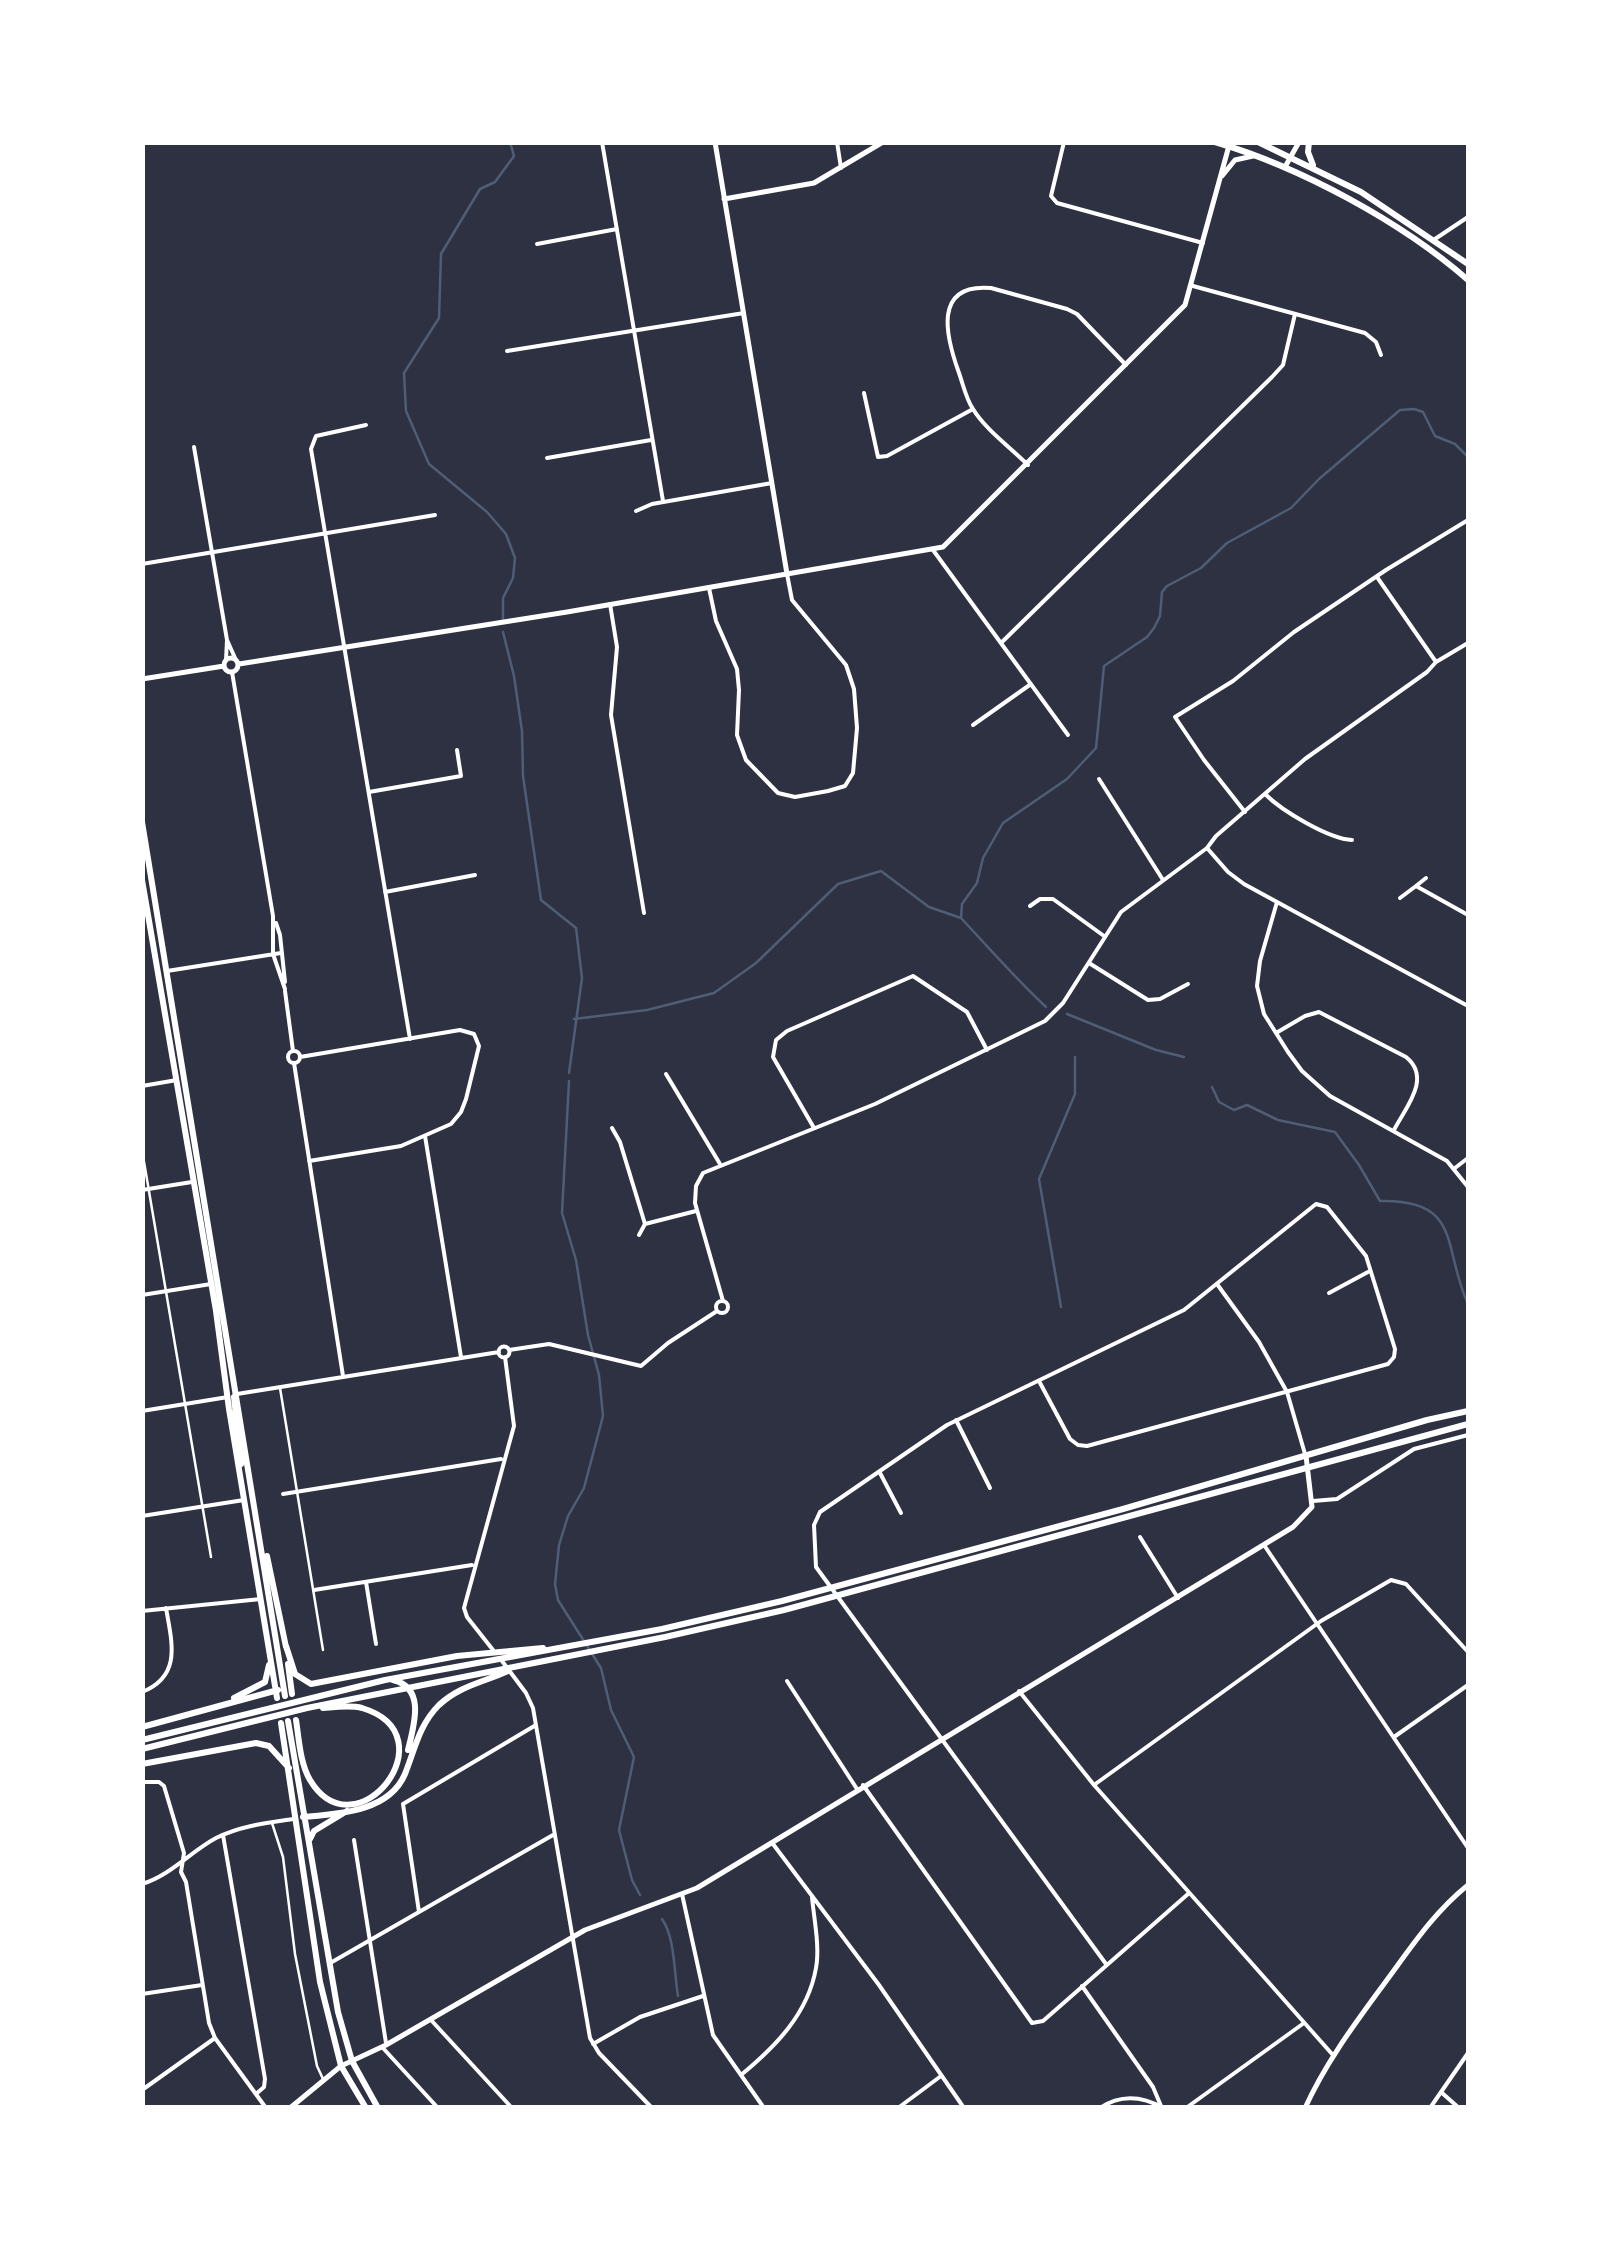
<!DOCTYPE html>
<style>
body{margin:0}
#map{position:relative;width:1611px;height:2250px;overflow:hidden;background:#2d3142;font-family:"Varela Round",sans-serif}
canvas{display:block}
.frame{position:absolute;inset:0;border:145px solid #fff;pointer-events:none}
</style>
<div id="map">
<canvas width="1611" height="2250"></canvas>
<div class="frame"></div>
</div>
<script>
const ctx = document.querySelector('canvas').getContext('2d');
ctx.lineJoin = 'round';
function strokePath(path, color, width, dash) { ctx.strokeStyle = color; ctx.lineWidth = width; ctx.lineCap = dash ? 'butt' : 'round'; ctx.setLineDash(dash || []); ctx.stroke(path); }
strokePath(new Path2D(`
 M 503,619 L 503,598 L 513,578 L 515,558 L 506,534 L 487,512 L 429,464 L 406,411 L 404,373 L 439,318 L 441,254 L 480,189 L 495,182 L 514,156 L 510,142
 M 503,632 L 514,676 L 522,731 L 523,776 L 541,900 L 576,928 L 582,978 L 569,1073
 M 961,918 C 989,948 1016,979 1046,1007
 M 1067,1014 L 1156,1050 L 1184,1057
 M 574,1019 L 647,1010 L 714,993 L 756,963 L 838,884 L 881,871 L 929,907 L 961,918 L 962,904 L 977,883 L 983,858 L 1003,823 L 1067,779 L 1096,748 L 1104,666 L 1147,637 L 1154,628 L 1160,616 L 1162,592 L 1167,586 L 1201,568 L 1227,543 L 1291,508 L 1319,479 L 1400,410 L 1414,409 L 1423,412 L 1435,436 L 1455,444 L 1468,457
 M 569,1081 L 562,1213 L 576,1260 L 588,1335 L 599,1375 L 603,1416 L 584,1488 L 568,1516 L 559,1545 L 555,1584 L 558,1600 L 601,1668 L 611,1710 L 634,1757 L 619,1830 L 632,1880 L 640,1895
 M 1212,1087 L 1219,1102 L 1234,1110 L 1247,1105 L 1278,1120 L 1335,1132 L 1359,1165 L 1380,1201 C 1463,1199 1442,1248 1468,1304
 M 1061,1307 L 1039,1179 L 1075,1094 L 1075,1057
 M 662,1919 C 675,1937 674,1973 678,1996`), '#4f5d75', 2.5);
strokePath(new Path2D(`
 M 142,1150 L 211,1557
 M 280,1388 L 323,1650
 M 272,1823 L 283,1857 L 295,1954 L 317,2066 L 323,2079`), '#fff', 2.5);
strokePath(new Path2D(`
 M 602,142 L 663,501
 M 837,142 L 841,168
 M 1064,142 L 1051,196 L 1057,203 L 1203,243
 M 1435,239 L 1468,217
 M 537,244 L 617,229
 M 1193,286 L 1365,333 L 1376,342 L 1381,355
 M 507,351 L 744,313
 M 864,393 L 878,457 L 887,456 L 973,409
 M 366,425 L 316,436 L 311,449 L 410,1039
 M 194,447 L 227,640 L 235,658
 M 547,458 L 651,440
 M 1028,465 C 1011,448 985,429 973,409 C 966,399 963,384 959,373 C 946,337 932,283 991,288 L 1067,309 L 1077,314 L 1126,365
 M 636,511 L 652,504 L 772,483
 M 933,550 L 1068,735
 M 142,564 L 435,515
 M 1377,577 L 1436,662
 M 709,588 L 716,621 L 737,669 L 739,690 L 737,735 L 746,760 L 778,793 L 795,797 L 828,791 L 845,786 L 853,773 L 857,728 L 854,689 L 846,665 L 792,600 L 787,574
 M 610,604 L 617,647 L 611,715 L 644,913
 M 1001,643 L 1272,377 L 1283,365 L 1295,314
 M 226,660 L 227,640
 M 232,672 L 273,916 L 273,954 L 285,989
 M 973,725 L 1031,684
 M 1099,779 L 1163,880
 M 369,792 L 461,776 L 457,750
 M 1265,794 C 1282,811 1329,839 1352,840
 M 1245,812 L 1204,760 L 1175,717 L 1233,681 L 1294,632 L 1386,570 L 1468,520
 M 1207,848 L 1228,872 L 1244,884 L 1468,1006
 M 1426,878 L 1416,886 L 1468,915
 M 385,892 L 475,875
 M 1400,898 L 1416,886
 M 1277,902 L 1260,961 L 1257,986 L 1264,1014 L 1288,1052 L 1302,1071 L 1330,1096 L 1447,1161 L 1468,1187
 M 1030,906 L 1040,899 L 1053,899 L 1104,936
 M 276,923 L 280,935 L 285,982
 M 1089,963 L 1148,1000 L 1160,999 L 1188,984
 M 167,971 L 281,953
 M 285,991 L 293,1051
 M 1276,1033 L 1305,1016 L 1319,1012 L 1406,1057 C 1432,1078 1406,1107 1394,1130
 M288 1057a6 6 0 1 1 12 0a6 6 0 1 1-12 0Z
 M 300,1057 L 460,1030 L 474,1034 L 479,1046 L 466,1099 L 461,1112 L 451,1124 L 401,1146 L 309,1161
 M 294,1063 L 343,1376
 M 666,1074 L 720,1164
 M 142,1086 L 177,1080
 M 612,1128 L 620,1142 L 645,1224 L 696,1211
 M 814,1128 L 773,1057 L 776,1040 L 787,1031 L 913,976 L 967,1012 L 987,1050
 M 425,1136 L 461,1357
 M 1455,1168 L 1468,1158
 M 142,1190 L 192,1182
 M 639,1235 L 645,1224
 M 1217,1284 L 1259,1342 L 1287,1392 L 1305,1454
 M 1329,1293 L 1368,1272
 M 142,1295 L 211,1284
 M716 1307a6 6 0 1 1 12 0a6 6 0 1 1-12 0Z
 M 723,1301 L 695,1203 L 696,1186 L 703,1173 L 875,1104 L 1045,1021 L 1063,1003 L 1121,912 L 1207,848 L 1216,836 L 1305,759 L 1427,672 L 1436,662 L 1468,643
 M498.5 1352a5.5 5.5 0 1 1 11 0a5.5 5.5 0 1 1-11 0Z
 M 509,1350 L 549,1344 L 641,1366 L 668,1343 L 717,1311
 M 1039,1381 L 1070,1439 L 1078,1445 L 1087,1446 L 1388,1364 L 1394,1357 L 1395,1349 L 1366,1256 L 1327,1207 L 1316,1204 L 1184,1310 L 947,1425 L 820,1512 L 814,1525 L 816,1567 L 1106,1964
 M 237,1394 L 499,1352
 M 142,1411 L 228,1397
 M 956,1420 L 990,1488
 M 880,1473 L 901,1513
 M 283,1494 L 501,1459
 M 1313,1501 L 1337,1499 L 1414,1449 L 1468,1435
 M 142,1516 L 244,1500
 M 1140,1537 L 1178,1598
 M 1264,1545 L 1468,1848
 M 366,1582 L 376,1644
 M 314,1590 L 472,1565
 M 142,1611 L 261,1599
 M 493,1650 L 467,1617 L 464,1608 L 514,1426 L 505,1357
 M 502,1661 L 526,1693 L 533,1708 L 590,2038 L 599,2053 L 652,2108
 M 787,1681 L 857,1789
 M 1019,1691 L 1094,1785 L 1332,2054
 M 142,1692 C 182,1676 172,1643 166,1608
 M 1394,1737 L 1468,1685
 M 142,1782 L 159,1782 L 164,1786 L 184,1853 L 181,1872 L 186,1882 L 209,2023 L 215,2038 L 266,2108
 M 863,1785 L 1032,2023 L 1043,2021 L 1188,1894
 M 1094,1785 L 1321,1621 L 1391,1580 L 1406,1584 L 1468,1652
 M 223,1835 L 265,2079 L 264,2087 L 256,2094
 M 354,1840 L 386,2043
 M 773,1844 L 879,1985 L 964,2108
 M 142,1884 C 171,1875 190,1852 216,1838 C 240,1826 266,1823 293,1819
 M 682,1894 L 713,2035 L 764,2108
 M 419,1912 L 403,1804 L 536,1725
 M 332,1962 L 553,1835
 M 1082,1986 L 1153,2087 L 1161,2106
 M 142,1994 L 202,1985
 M 431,2020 L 512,2108
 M 593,2044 L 640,2017 L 703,1996
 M 382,2047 L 438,2108
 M 741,2075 C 775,2047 808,2014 816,1968 C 820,1947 814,1919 812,1897
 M 142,2090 L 215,2038
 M 1441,2092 L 1459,2108
 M 898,2108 L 941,2076
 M 1100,2108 C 1121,2094 1142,2096 1163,2108
 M 1186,2108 L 1304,2023
 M 1430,2108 L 1468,2053`), '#fff', 4);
strokePath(new Path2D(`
 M 715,142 L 787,574
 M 1222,176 L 1235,160 L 1253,156
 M 724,199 L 814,183 L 883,142
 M224 665a7 7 0 1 1 14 0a7 7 0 1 1-14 0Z
 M 239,664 L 567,612 L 943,547 L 1185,305 L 1230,142
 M 142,679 L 224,666
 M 290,2108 L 341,2066 L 386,2045 L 585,1930 L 697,1888 L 1293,1527 L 1312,1507 L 1306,1456
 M 1305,2108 C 1326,2062 1354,2025 1384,1984 C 1410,1949 1433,1913 1468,1885`), '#fff', 5);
strokePath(new Path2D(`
 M 1285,167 L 1299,142`), '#fff', 5);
strokePath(new Path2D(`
 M 1215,142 C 1300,167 1402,222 1468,280
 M 1258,142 L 1361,192 L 1468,264
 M 1309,142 L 1308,152 L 1313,165`), '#fff', 6);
strokePath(new Path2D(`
 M 142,822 L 285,1696
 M 142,880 L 216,1311 L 229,1409 L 277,1698
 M 234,1397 L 241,1464
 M 267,1556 L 286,1647
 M 286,1646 L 295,1674 L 311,1684 L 457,1656 L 543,1648
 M 288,1664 L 292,1694
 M 393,1680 C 426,1688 414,1725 408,1750
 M 234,1698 L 265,1682 L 269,1665
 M 296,1720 C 299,1739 300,1763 310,1780 C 356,1856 452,1735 362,1708 C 350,1705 336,1707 323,1708
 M 288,1721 L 338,2012 L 352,2061 L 378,2108
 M 281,1723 L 320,1982 L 341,2066 L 366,2108
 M 142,1727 L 278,1690
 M 142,1740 L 385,1680 L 662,1629 L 782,1601 L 1123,1509 L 1427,1420 L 1468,1411
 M 142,1749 L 307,1708 L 665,1637 L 784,1610 L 1468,1424
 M 142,1764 L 256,1743 L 269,1746 L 289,1768
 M 303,1817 C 338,1814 389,1812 405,1774 C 415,1749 419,1725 439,1705 C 459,1686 484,1682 508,1671
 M 310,1839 L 314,1831 L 347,1811`), '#fff', 6);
</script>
